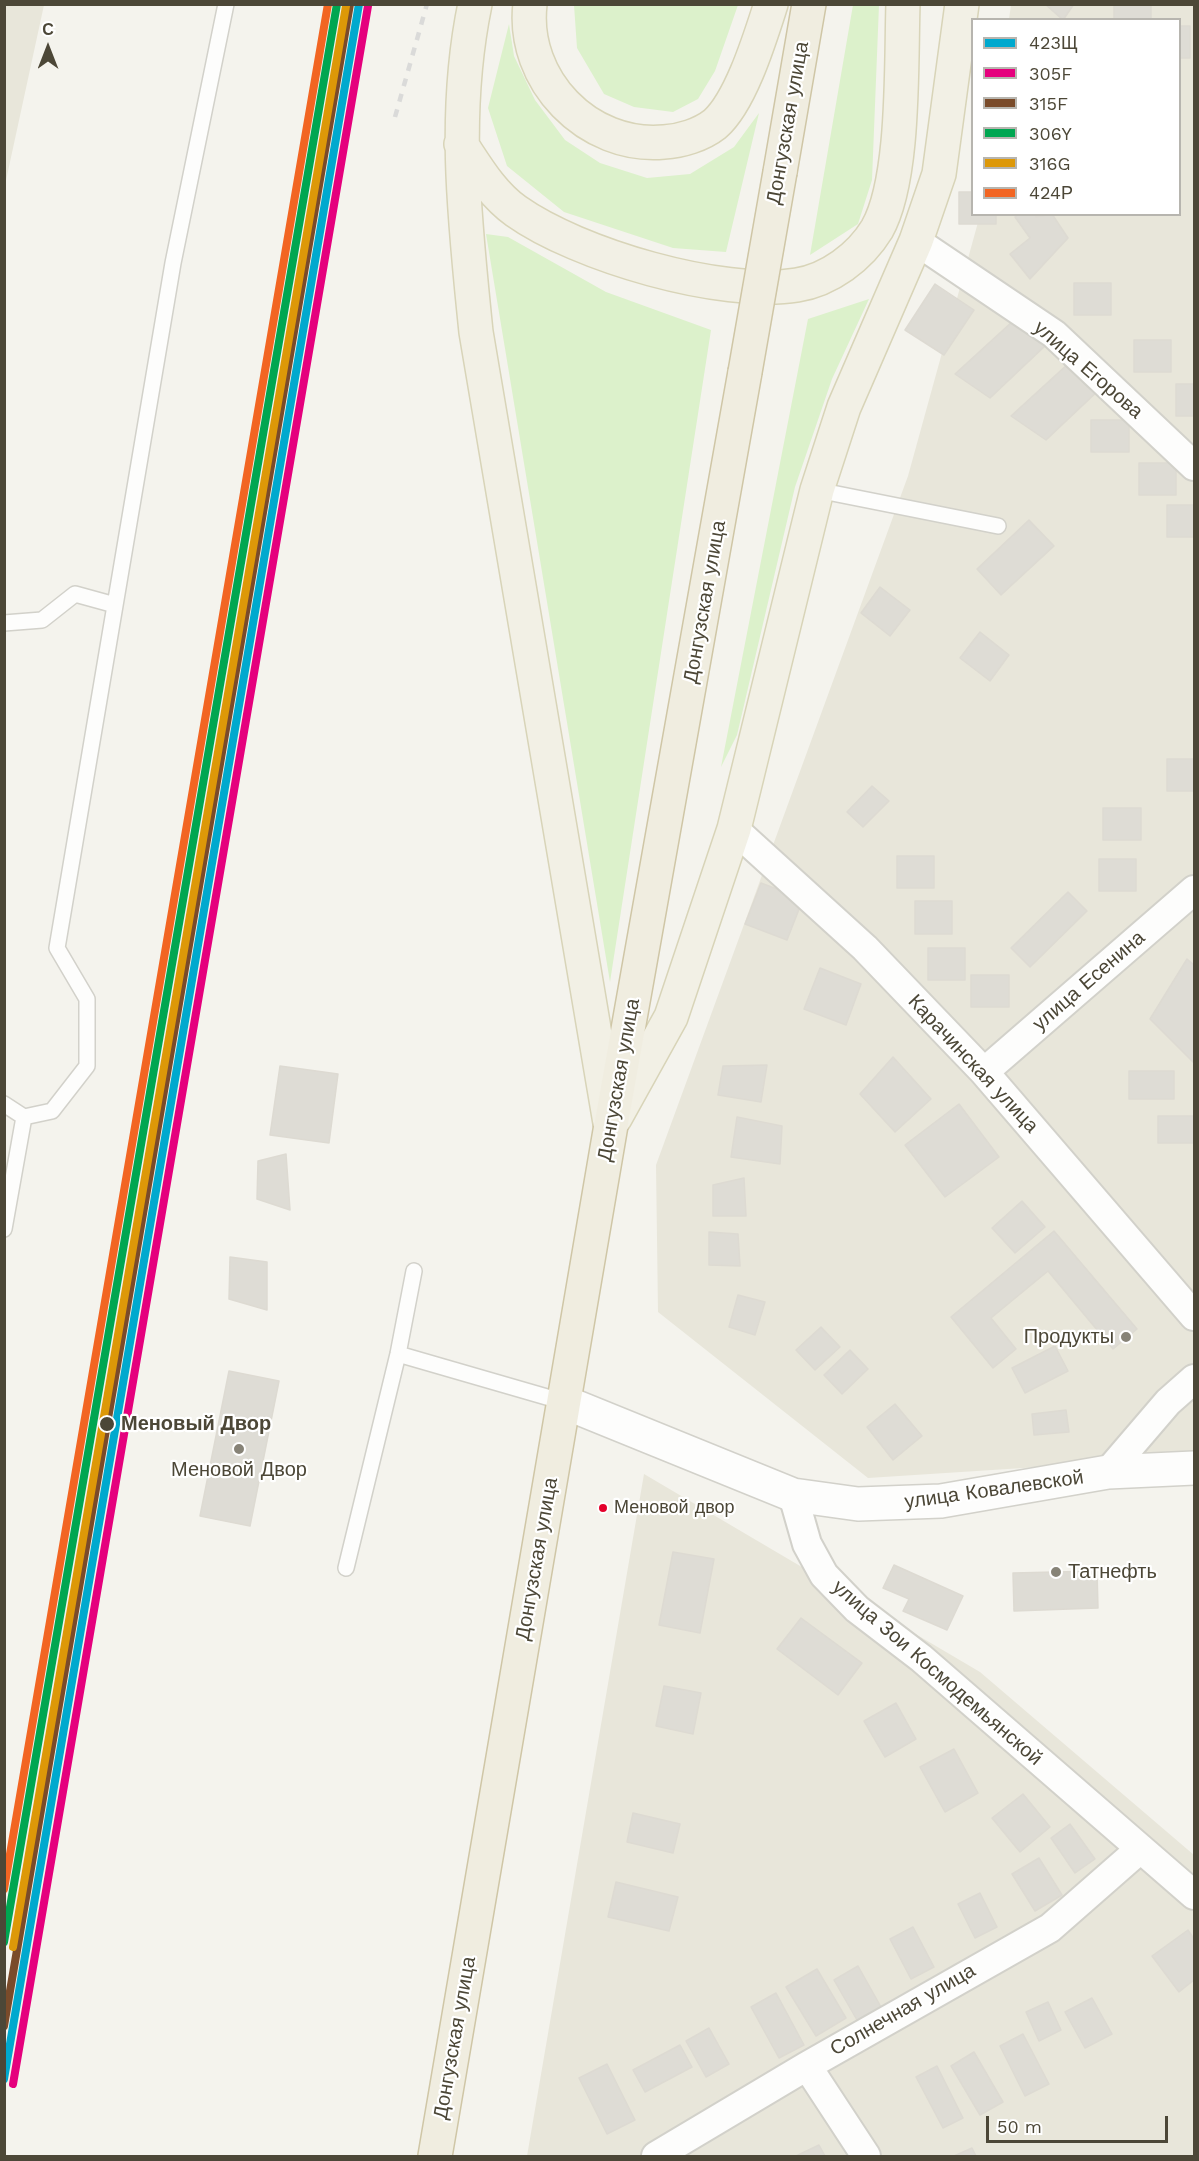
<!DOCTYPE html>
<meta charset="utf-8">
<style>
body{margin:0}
#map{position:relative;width:1199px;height:2161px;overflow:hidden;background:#f4f3ed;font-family:"Work Sans",sans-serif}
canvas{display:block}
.frame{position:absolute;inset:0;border:6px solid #4c4737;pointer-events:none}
.legend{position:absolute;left:971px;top:18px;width:210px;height:198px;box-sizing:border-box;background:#fff;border:2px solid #b7b5af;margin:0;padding:8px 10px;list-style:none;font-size:18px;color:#4c4737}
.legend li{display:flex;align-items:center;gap:12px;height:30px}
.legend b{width:30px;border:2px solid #b7b5af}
.north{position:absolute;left:18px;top:18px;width:60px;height:60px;-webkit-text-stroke:4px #fff;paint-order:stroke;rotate:0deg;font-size:16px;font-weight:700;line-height:24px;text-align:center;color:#4c4737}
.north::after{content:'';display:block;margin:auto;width:21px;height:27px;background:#4c4737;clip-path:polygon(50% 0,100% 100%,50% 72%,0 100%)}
.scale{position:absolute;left:986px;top:2116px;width:182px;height:27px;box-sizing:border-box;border:3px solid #4c4737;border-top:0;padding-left:8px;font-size:18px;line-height:21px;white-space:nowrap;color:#4c4737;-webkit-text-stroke:4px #fff;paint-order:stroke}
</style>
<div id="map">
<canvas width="1199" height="2161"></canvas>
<div class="frame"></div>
<ul class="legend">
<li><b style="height:8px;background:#00a9ce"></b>423Щ</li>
<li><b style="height:8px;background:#e5007d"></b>305F</li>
<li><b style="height:8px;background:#7a4b2a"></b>315F</li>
<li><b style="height:8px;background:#00a651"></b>306Y</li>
<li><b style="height:8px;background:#dd9808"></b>316G</li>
<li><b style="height:8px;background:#f26522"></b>424Р</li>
</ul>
<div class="north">С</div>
<div class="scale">50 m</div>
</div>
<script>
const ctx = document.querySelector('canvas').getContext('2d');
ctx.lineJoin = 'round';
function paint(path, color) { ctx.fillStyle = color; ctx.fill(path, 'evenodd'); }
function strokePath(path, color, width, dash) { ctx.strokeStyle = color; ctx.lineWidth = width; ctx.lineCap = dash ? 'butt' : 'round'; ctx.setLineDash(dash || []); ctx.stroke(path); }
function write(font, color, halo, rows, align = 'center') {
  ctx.font = font + ' "Work Sans",sans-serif'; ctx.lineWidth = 4.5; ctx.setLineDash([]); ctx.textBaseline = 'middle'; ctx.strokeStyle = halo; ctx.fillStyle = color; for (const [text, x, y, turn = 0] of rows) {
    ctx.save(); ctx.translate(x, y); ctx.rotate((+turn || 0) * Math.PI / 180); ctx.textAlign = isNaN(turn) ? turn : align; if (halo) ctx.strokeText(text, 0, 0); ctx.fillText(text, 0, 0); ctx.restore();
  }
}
paint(new Path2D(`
 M 5,4 L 44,5 L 5,185 L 4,5 Z
 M 1011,5 L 1194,5 L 1194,1457 L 868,1478 L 658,1312 L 656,1165 L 908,476 L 980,215 L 1180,214 L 1180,20 L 1009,19 Z
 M 644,1474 L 980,1672 L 1194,1855 L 1194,2156 L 527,2156 Z`), '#e8e6da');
paint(new Path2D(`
 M 574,5 L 574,4 L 738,5 L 715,71 L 698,99 L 673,112 L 634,107 L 604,94 L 577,48 Z
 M 853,5 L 879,5 L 872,180 L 858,224 L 810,255 Z
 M 509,24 L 514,56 L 535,100 L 565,140 L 600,163 L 647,178 L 690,174 L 734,147 L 759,113 L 726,252 L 673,248 L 564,212 L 507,166 L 488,108 Z
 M 486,234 L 508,237 L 606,292 L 711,330 L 610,982 Z
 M 869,299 L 832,379 L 795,487 L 737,735 L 721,767 L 808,319 Z`), '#dcf1cb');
const building = new Path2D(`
 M 1045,4 L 1074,4 L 1063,20 Z
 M 1114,4 L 1151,4 L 1151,20 L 1114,20 Z
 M 1180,26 L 1190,26 L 1190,58 L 1180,58 Z
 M 959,192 L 972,192 L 972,214 L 996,214 L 996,224 L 959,224 Z
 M 1018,214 L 1035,214 L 1036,217 L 1052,214 L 1068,238 L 1030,279 L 1010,254 L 1030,238 L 1015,217 Z
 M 1074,283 L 1111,283 L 1111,315 L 1074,315 Z
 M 935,284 L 974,310 L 944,355 L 905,330 Z
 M 1013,321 L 1045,346 L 990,398 L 955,374 Z
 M 1134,340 L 1171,340 L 1171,372 L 1134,372 Z
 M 1069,363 L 1101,388 L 1046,440 L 1011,416 Z
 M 1176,384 L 1194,384 L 1194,416 L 1176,416 Z
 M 1091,420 L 1129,420 L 1129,452 L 1091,452 Z
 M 1139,463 L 1176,463 L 1176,495 L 1139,495 Z
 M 1167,505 L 1194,505 L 1194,537 L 1167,537 Z
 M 1029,520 L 1054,546 L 1001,595 L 977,569 Z
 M 880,587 L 910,610 L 890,636 L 861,613 Z
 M 980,632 L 1009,655 L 990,681 L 960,658 Z
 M 1167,759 L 1194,759 L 1194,791 L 1167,791 Z
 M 872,786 L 889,801 L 863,827 L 847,812 Z
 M 1103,808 L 1141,808 L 1141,840 L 1103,840 Z
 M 897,856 L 934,856 L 934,888 L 897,888 Z
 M 1099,859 L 1136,859 L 1136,891 L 1099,891 Z
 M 761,883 L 803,899 L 787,940 L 745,924 Z
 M 1068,892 L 1087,911 L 1030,967 L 1011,948 Z
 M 915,901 L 952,901 L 952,934 L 915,934 Z
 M 928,948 L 965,948 L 965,980 L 928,980 Z
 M 1187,959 L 1194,965 L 1194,1063 L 1150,1019 Z
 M 820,968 L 861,984 L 846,1025 L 804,1009 Z
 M 971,975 L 1009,975 L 1009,1007 L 971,1007 Z
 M 893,1057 L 931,1099 L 895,1132 L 860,1094 Z
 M 767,1065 L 761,1102 L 718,1095 L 723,1066 Z
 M 280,1066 L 338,1074 L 329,1143 L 270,1135 Z
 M 1129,1071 L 1174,1071 L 1174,1099 L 1129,1099 Z
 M 959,1104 L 999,1157 L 945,1197 L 905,1145 Z
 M 1158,1116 L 1194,1116 L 1194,1143 L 1158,1143 Z
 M 737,1117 L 782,1126 L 780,1164 L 731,1157 Z
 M 286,1154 L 290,1210 L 257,1199 L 258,1161 Z
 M 744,1178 L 746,1216 L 713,1216 L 713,1185 Z
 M 1022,1201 L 1045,1227 L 1015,1253 L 992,1228 Z
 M 1054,1231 L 1137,1329 L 1113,1349 L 1048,1271 L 991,1318 L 1016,1349 L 993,1368 L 951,1317 Z
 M 709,1232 L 738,1234 L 740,1266 L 709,1265 Z
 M 230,1257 L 267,1262 L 267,1310 L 229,1299 Z
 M 738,1295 L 765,1302 L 755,1335 L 729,1327 Z
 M 821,1327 L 840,1347 L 815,1370 L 796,1350 Z
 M 1055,1346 L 1068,1371 L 1025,1393 L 1012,1368 Z
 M 850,1350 L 868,1369 L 842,1394 L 824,1375 Z
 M 229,1371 L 279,1381 L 250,1526 L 200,1516 Z
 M 895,1404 L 922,1436 L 893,1460 L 867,1427 Z
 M 1066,1410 L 1069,1432 L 1034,1435 L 1032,1414 Z
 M 673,1552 L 714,1559 L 700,1633 L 659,1625 Z
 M 894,1565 L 963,1596 L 947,1630 L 903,1611 L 909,1599 L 883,1588 Z
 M 1097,1571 L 1098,1608 L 1014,1611 L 1013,1573 Z
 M 801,1618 L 862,1663 L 838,1695 L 777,1649 Z
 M 664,1686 L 701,1693 L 693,1734 L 656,1726 Z
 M 896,1703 L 916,1739 L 885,1757 L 864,1721 Z
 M 954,1749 L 978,1793 L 945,1812 L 920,1767 Z
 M 1023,1794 L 1050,1827 L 1020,1852 L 992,1818 Z
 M 633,1813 L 680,1824 L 673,1853 L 627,1842 Z
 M 1070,1824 L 1095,1859 L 1075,1873 L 1051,1838 Z
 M 1039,1858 L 1062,1895 L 1035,1911 L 1012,1874 Z
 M 616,1882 L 678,1897 L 669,1931 L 608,1917 Z
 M 980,1893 L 997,1927 L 975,1938 L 958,1904 Z
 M 913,1927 L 934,1967 L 911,1979 L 890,1939 Z
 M 1188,1930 L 1194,1939 L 1194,1980 L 1179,1992 L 1152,1956 Z
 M 858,1966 L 881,2007 L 857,2020 L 834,1980 Z
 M 817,1969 L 846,2018 L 816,2036 L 786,1987 Z
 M 776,1993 L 804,2045 L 779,2058 L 751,2007 Z
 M 1092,1998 L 1112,2034 L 1085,2048 L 1065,2012 Z
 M 1048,2002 L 1061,2030 L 1039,2041 L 1026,2012 Z
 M 709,2028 L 729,2064 L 706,2077 L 686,2041 Z
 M 1023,2034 L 1049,2084 L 1025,2096 L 1000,2046 Z
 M 680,2045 L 692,2067 L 645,2092 L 633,2070 Z
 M 974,2052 L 1003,2102 L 980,2115 L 951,2066 Z
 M 607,2064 L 635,2120 L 607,2134 L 579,2078 Z
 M 937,2066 L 963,2118 L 943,2128 L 916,2077 Z
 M 819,2145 L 825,2156 L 796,2156 Z
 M 972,2148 L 976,2156 L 954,2156 Z`);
paint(building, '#dedcd5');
strokePath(building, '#dddad2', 1.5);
const service = new Path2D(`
 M 817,490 L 998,526
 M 4,623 L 42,620 L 75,594 L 115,605
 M 4,1104 L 24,1117 L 52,1111 L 87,1066 L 87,999 L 57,948 L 173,263 L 226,4
 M 4,1229 L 24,1117
 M 398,1354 L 564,1402
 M 346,1568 L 398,1354 L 414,1271`);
const minor = new Path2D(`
 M 916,241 L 1054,334 L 1194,466
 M 734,829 L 865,948 L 984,1072 L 1194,1316
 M 984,1072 L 1194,890
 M 1108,1472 L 1168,1402 L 1194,1379
 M 793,1495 L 807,1544 L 824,1575 L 857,1609 L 921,1658 L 1194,1895
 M 807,2066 L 866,2156
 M 656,2156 L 807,2066 L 1050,1928 L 1139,1850`);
const tertiary = new Path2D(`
 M 564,1402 L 793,1495 L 858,1504 L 941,1501 L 1108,1472 L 1194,1468`);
const primary = new Path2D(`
 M 475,4 C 452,114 465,223 476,332 L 610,1123
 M 530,4 C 521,80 588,149 664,142 C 681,141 701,135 715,124 C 741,101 760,38 771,4
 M 461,144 C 477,168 492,194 516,211 C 578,255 721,297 797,285 C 829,280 860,257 877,229 C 905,180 901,63 903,4
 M 615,1118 L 671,1017 L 734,829 L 817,490 L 844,407 L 916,241 L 939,174 L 962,4`);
const trunk = new Path2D(`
 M 780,172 L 809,4
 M 435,2156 L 611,1125 L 745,372`);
strokePath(service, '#d2d1ca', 18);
strokePath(minor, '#d2d1ca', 32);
strokePath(tertiary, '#d2d1ca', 36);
strokePath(primary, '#d8d4b8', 36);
strokePath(trunk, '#cfc6a6', 36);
strokePath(service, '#fdfdfc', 15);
strokePath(minor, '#fdfdfc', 28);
strokePath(tertiary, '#fdfdfc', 33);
strokePath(primary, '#f2f0e5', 33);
strokePath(trunk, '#f0ede0', 33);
strokePath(new Path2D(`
 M 395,117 L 427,4`), '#dadad9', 4.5, [8, 8]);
const trunkBridge = new Path2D(`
 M 745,372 L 780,172`);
strokePath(trunkBridge, '#cfc6a6', 36, []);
strokePath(trunkBridge, '#f0ede0', 33);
strokePath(new Path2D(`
 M 4,2079 L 359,4`), '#00a9ce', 8);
strokePath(new Path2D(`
 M 13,2084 L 368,6`), '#e5007d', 8);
strokePath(new Path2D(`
 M 4,2026 L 350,4`), '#7a4b2a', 8);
strokePath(new Path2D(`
 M 4,1942 L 337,4`), '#00a651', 8);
strokePath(new Path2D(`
 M 13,1947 L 346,6`), '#dd9808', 8);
strokePath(new Path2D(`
 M 4,1889 L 328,4`), '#f26522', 8);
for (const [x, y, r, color] of [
 [1126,1337,6,"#878377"],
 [107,1424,8,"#4c4737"],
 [239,1449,6,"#878377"],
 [603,1508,5,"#e4002b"],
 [1056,1572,6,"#878377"]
]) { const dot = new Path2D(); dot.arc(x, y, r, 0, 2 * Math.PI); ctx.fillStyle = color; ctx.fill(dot); strokePath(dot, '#fff', 2); }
write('18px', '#4c4737', '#fff', [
 ["Меновой двор",614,1508]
], 'left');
write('20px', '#4c4737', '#fff', [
 ["Донгузская улица",788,123,-80],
 ["улица Егорова",1088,370,41],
 ["Донгузская улица",705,602,-80],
 ["улица Есенина",1089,981,-41],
 ["Карачинская улица",973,1064,47],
 ["Донгузская улица",619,1080,-80],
 ["улица Ковалевской",994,1490,-8],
 ["Донгузская улица",537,1559,-80],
 ["улица Зои Космодемьянской",937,1673,41],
 ["Солнечная улица",903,2010,-30],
 ["Донгузская улица",455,2038,-80]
]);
write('20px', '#4c4737', '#fff', [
 ["Продукты",1114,1337],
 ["Меновой Двор",239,1470,"center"],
 ["Татнефть",1068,1572,"left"]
], 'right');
write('bold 20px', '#4c4737', '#fff', [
 ["Меновый Двор",121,1424]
], 'left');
</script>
